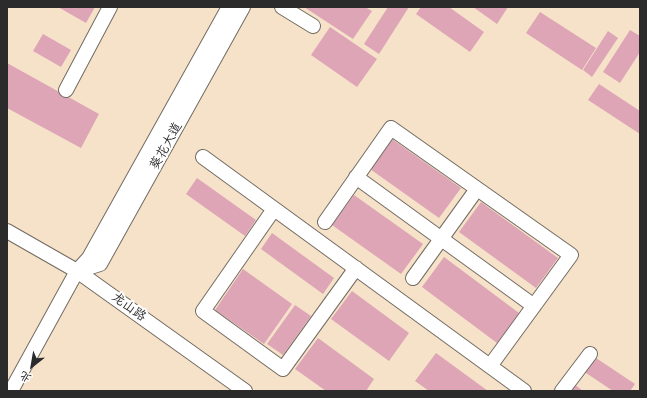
<!DOCTYPE html>
<meta charset="utf-8">
<style>
body{margin:0}
#map{position:relative;width:647px;height:398px;overflow:hidden;background:#f6e2c9;font-family:"Comic Neue","LXGW WenKai TC",sans-serif}
canvas{display:block}
.frame{position:absolute;inset:0;border:8px solid #2b2b2b;pointer-events:none}
.north{position:absolute;left:12px;top:346px;width:40px;height:40px;-webkit-text-stroke:3px #fff;paint-order:stroke;rotate:211deg;font-size:11px;font-weight:700;line-height:16px;text-align:center;color:#2b2b2b}
.north::after{content:'';display:block;margin:auto;width:14px;height:18px;background:#2b2b2b;clip-path:polygon(50% 0,100% 100%,50% 72%,0 100%)}
</style>
<div id="map">
<canvas width="647" height="398"></canvas>
<div class="frame"></div>
<div class="north">北</div>
</div>
<script>
const ctx = document.querySelector('canvas').getContext('2d');
ctx.lineJoin = 'round';
function paint(path, color) { ctx.fillStyle = color; ctx.fill(path, 'evenodd'); }
function strokePath(path, color, width, dash) { ctx.strokeStyle = color; ctx.lineWidth = width; ctx.lineCap = dash ? 'butt' : 'round'; ctx.setLineDash(dash || []); ctx.stroke(path); }
function write(font, color, halo, rows, align = 'center') {
  ctx.font = font + ' "Comic Neue","LXGW WenKai TC",sans-serif'; ctx.lineWidth = 4; ctx.setLineDash([]); ctx.textBaseline = 'middle'; ctx.strokeStyle = halo; ctx.fillStyle = color; for (const [text, x, y, turn = 0] of rows) {
    ctx.save(); ctx.translate(x, y); ctx.rotate((+turn || 0) * Math.PI / 180); ctx.textAlign = isNaN(turn) ? turn : align; if (halo) ctx.strokeText(text, 0, 0); ctx.fillText(text, 0, 0); ctx.restore();
  }
}
paint(new Path2D(`
 M 58,7 L 95,7 L 86,23 Z
 M 304,7 L 365,7 L 372,11 L 353,39 Z
 M 388,7 L 409,7 L 379,54 L 364,44 Z
 M 421,7 L 449,7 L 484,32 L 470,52 L 416,14 Z
 M 473,7 L 508,7 L 497,24 Z
 M 540,12 L 596,48 L 582,70 L 526,33 Z
 M 330,27 L 377,59 L 357,87 L 311,55 Z
 M 630,30 L 640,36 L 640,52 L 620,83 L 603,72 Z
 M 608,31 L 618,38 L 592,77 L 583,70 Z
 M 43,34 L 71,50 L 61,67 L 33,51 Z
 M 7,63 L 99,114 L 81,148 L 7,108 Z
 M 599,84 L 640,111 L 640,134 L 588,100 Z
 M 392,139 L 461,188 L 439,218 L 370,169 Z
 M 197,178 L 256,220 L 245,236 L 186,194 Z
 M 354,195 L 423,244 L 401,274 L 332,225 Z
 M 481,202 L 558,258 L 536,288 L 459,232 Z
 M 272,233 L 334,278 L 323,294 L 261,249 Z
 M 444,257 L 519,313 L 497,343 L 422,287 Z
 M 243,269 L 292,304 L 264,344 L 215,310 Z
 M 352,291 L 409,333 L 389,361 L 331,319 Z
 M 295,305 L 311,316 L 283,355 L 267,344 Z
 M 318,338 L 374,379 L 366,391 L 326,391 L 295,369 Z
 M 436,353 L 488,391 L 429,391 L 415,381 Z
 M 593,356 L 635,384 L 630,391 L 613,391 L 583,371 Z
 M 574,384 L 583,391 L 569,391 Z`), '#dda5b6');
const minor = new Path2D(`
 M 282,7 L 313,26
 M 66,90 L 110,7
 M 203,157 L 524,391
 M 356,177 L 534,306
 M 274,209 L 203,311 L 283,369 L 356,268
 M 325,222 L 391,128 L 571,255 L 490,366
 M 7,231 L 77,271 L 245,391
 M 78,271 L 100,264 L 243,7
 M 413,278 L 477,189
 M 11,391 L 77,271 L 89,258 L 229,7
 M 562,391 L 590,354`);
strokePath(minor, '#726b62', 16);
strokePath(minor, '#fff', 14);
write('13px', '#2b2b2b', '#fff', [
 ["葵花大道",166,146,-61],
 ["龙山路",129,307,36]
]);
</script>
